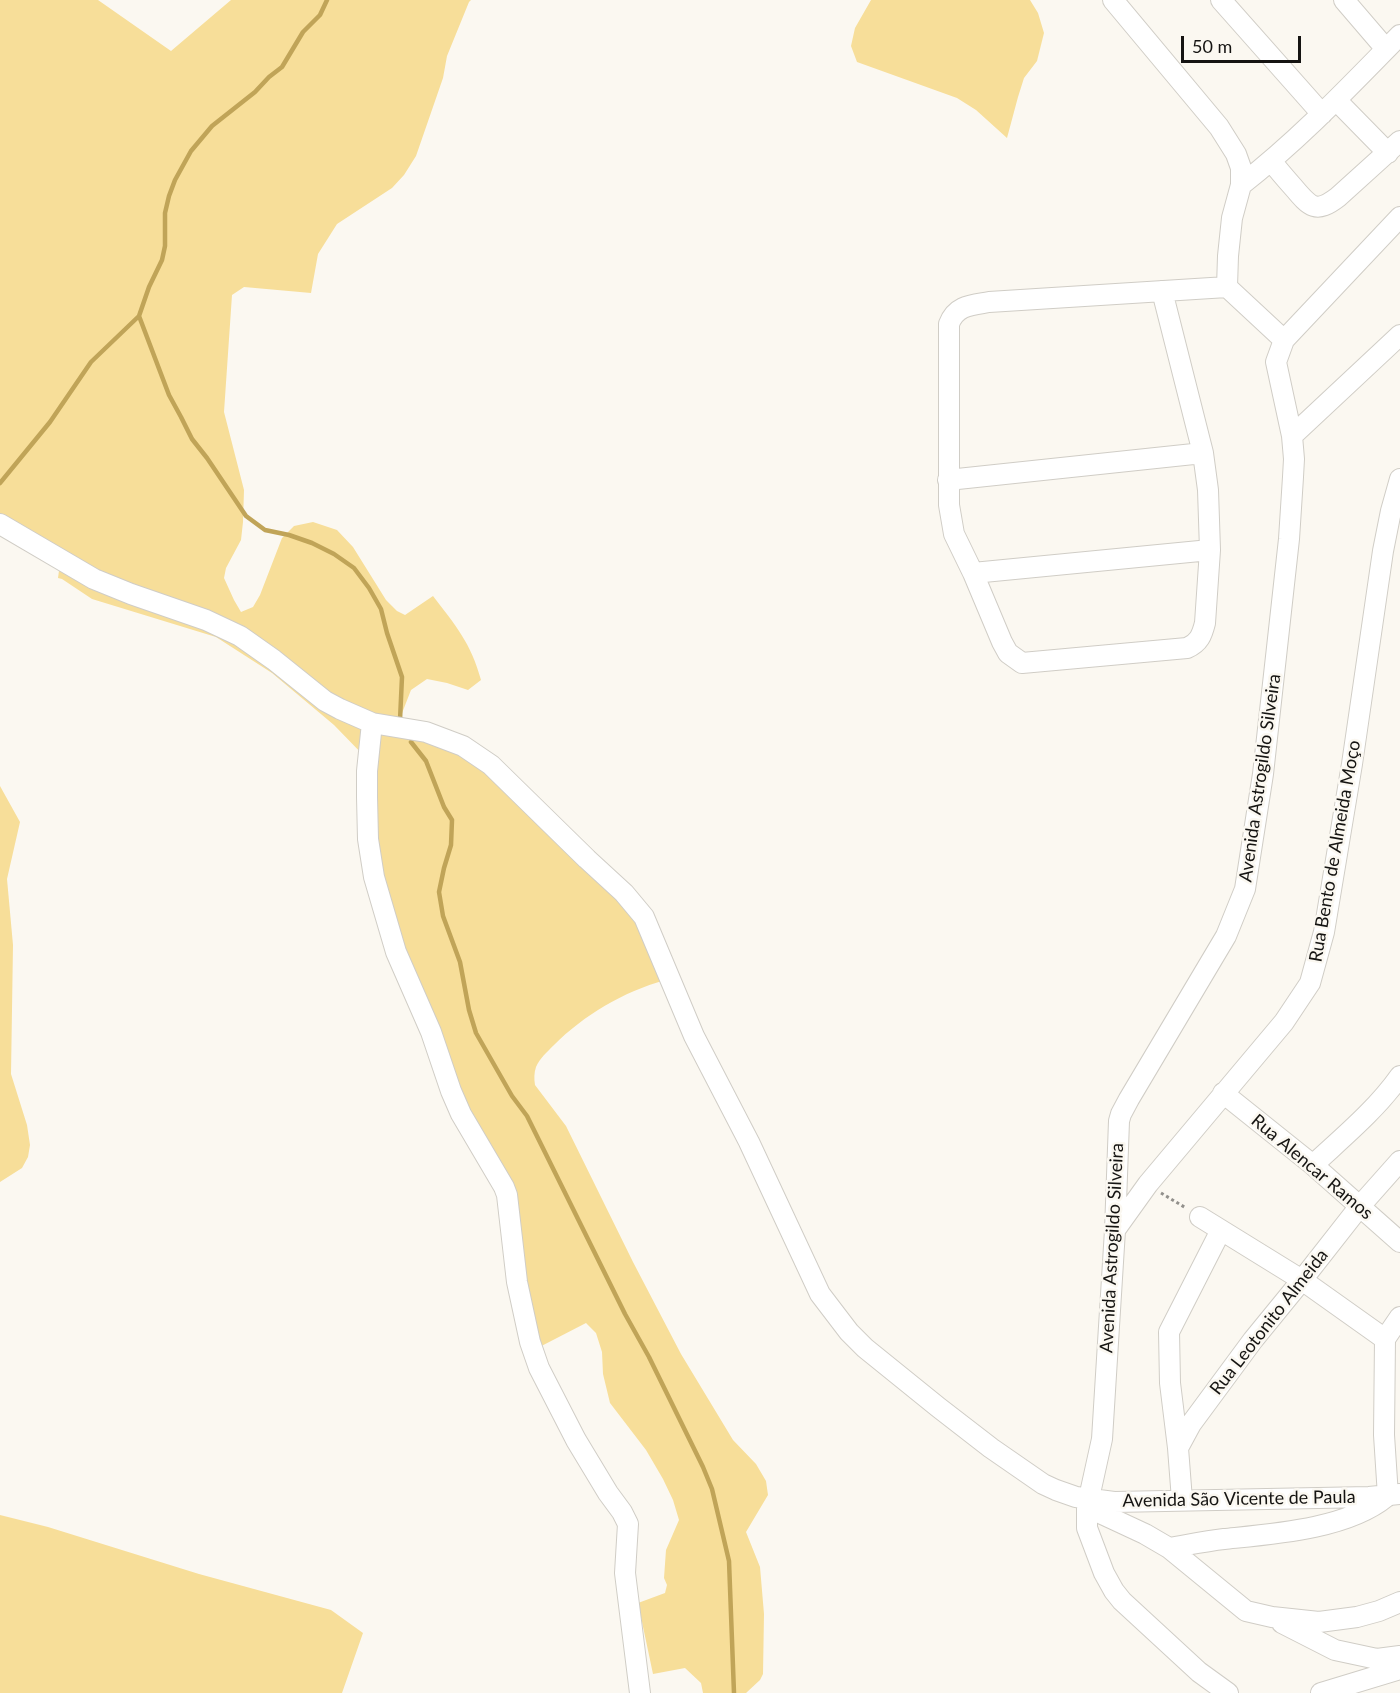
<!DOCTYPE html>
<meta charset="utf-8">
<style>
body{margin:0}
#map{position:relative;width:1400px;height:1693px;overflow:hidden;background:#fbf8f1;font-family:Lato,sans-serif}
canvas{display:block}
.scale{position:absolute;left:1181px;top:36px;width:120px;height:27px;box-sizing:border-box;border:3px solid #151412;border-top:0;padding-left:8px;font-size:18px;line-height:21px;white-space:nowrap;color:#151412;-webkit-text-stroke:4px #fbf8f1;paint-order:stroke}
</style>
<div id="map">
<canvas width="1400" height="1693"></canvas>
<div class="scale">50 m</div>
</div>
<script>
const ctx = document.querySelector('canvas').getContext('2d');
ctx.lineJoin = 'round';
function paint(path, color) { ctx.fillStyle = color; ctx.fill(path, 'evenodd'); }
function strokePath(path, color, width, dash) { ctx.strokeStyle = color; ctx.lineWidth = width; ctx.lineCap = dash ? 'butt' : 'round'; ctx.setLineDash(dash || []); ctx.stroke(path); }
function write(font, color, halo, rows, align = 'center') {
  ctx.font = font + ' Lato,sans-serif'; ctx.lineWidth = 5; ctx.setLineDash([]); ctx.textBaseline = 'middle'; ctx.strokeStyle = halo; ctx.fillStyle = color; for (const [text, x, y, turn = 0] of rows) {
    ctx.save(); ctx.translate(x, y); ctx.rotate((+turn || 0) * Math.PI / 180); ctx.textAlign = isNaN(turn) ? turn : align; if (halo) ctx.strokeText(text, 0, 0); ctx.fillText(text, 0, 0); ctx.restore();
  }
}
paint(new Path2D(`
 M 0,0 L 98,0 L 171,51 L 231,0 L 471,0 L 469,2 L 447,56 L 443,78 L 416,156 L 404,175 L 392,188 L 337,224 L 318,254 L 311,293 L 244,287 L 232,295 L 224,412 L 244,490 L 243,522 L 241,540 L 226,568 L 224,578 L 234,600 L 241,612 L 253,607 L 260,595 L 282,538 L 294,526 L 313,522 L 337,530 L 353,547 L 386,600 L 397,611 L 405,615 L 433,596 C 456,626 471,643 481,680 L 468,690 L 447,683 L 427,679 L 411,690 L 397,726 L 452,741 L 625,897 L 665,980 C 623,992 584,1015 554,1045 C 547,1052 540,1058 536,1067 C 534,1073 534,1079 535,1085 L 566,1126 L 633,1262 L 681,1354 L 733,1440 L 756,1464 L 766,1481 L 768,1495 L 746,1532 L 760,1567 L 764,1614 L 763,1674 L 760,1680 L 746,1693 L 703,1693 L 701,1683 L 685,1668 L 653,1674 L 638,1603 L 665,1593 L 667,1585 L 664,1578 L 666,1550 L 679,1520 L 673,1500 L 663,1479 L 646,1450 L 610,1403 L 603,1374 L 602,1352 L 596,1333 L 586,1323 L 524,1355 L 503,1185 L 396,944 L 369,832 L 368,760 L 334,725 L 272,673 L 216,637 L 92,599 L 62,579 L 58,578 L 61,556 L 0,517 Z
 M 871,0 L 1030,0 L 1038,13 L 1044,33 L 1037,61 L 1024,78 L 1018,97 L 1007,138 L 976,110 L 957,98 L 857,62 L 851,46 L 855,28 Z
 M 0,786 L 20,822 L 7,879 L 13,945 L 11,1074 L 27,1125 L 30,1145 L 28,1157 L 22,1168 L 0,1182 Z
 M 0,1515 L 48,1527 L 199,1574 L 331,1610 L 363,1633 L 342,1693 L 0,1693 Z`), '#f7de99');
strokePath(new Path2D(`
 M 139,316 L 169,395 L 181,417 L 192,439 L 207,458 L 246,516 L 265,530 L 289,535 L 312,543 L 334,554 L 354,568 L 369,588 L 381,609 L 387,633 L 402,677 L 400,720 L 401,722
 M 0,483 L 50,422 L 91,362 L 139,316 L 149,287 L 162,260 L 165,246 L 165,213 L 169,196 L 175,180 L 191,151 L 212,126 L 255,92 L 269,77 L 282,67 L 303,32 L 320,15 L 327,0
 M 411,742 L 426,761 L 444,807 L 452,820 L 451,845 L 444,868 L 439,892 L 443,916 L 460,962 L 469,1010 L 476,1033 L 512,1096 L 527,1116 L 625,1314 L 649,1357 L 703,1467 L 712,1489 L 729,1561 L 734,1693`), '#c0a458', 4.5);
const minor = new Path2D(`
 M 1113,0 L 1219,127 L 1236,154 L 1241,168 L 1241,185 L 1232,218 L 1228,256 L 1227,287 L 1284,340
 M 1221,0 L 1322,114
 M 1344,0 L 1386,49
 M 1337,101 L 1388,153
 M 1272,162 C 1279,171 1286,179 1294,188 C 1310,207 1316,214 1338,197 L 1400,141
 M 1241,185 C 1299,140 1349,87 1400,35
 M 1162,291 L 1203,453 L 1208,490 L 1210,550 L 1205,623 C 1202,635 1199,643 1187,648 L 1022,663 L 1008,653 L 1002,642 L 973,573 L 954,534 L 949,505 L 949,324 C 956,305 972,305 989,302 L 1227,287
 M 1292,436 L 1400,335
 M 948,480 L 1203,453
 M 0,524 L 94,579 L 131,594 L 206,620 L 240,636 L 274,660 L 325,701 L 340,709 L 372,723 L 426,732 L 463,746 L 491,765 L 587,859 L 624,893 L 644,917 L 694,1036 L 749,1142 L 820,1294 L 849,1332 L 865,1348 L 938,1407 L 991,1448 L 1043,1484 L 1056,1490 L 1076,1497 L 1114,1502 L 1369,1497 L 1400,1494
 M 973,573 L 1210,550
 M 372,723 L 367,771 L 367,797 L 368,839 L 374,877 L 396,952 L 431,1032 L 451,1091 L 461,1114 L 504,1187 L 507,1195 L 517,1282 L 530,1342 L 539,1368 L 576,1440 L 608,1493 L 622,1512 L 628,1524 L 625,1573 L 640,1693
 M 1223,1093 L 1313,1165 L 1400,1242
 M 1313,1165 C 1343,1137 1376,1110 1400,1076
 M 1200,1217 L 1302,1280 L 1385,1339
 M 1115,1230 L 1148,1184 L 1284,1022 L 1310,983 L 1324,932 L 1352,764 L 1383,551 L 1391,511 L 1400,479
 M 1178,1448 L 1170,1383 L 1169,1332 L 1221,1230
 M 1388,1496 L 1384,1435 L 1385,1339 L 1400,1317
 M 1182,1500 L 1178,1448 L 1191,1424 L 1253,1340 L 1302,1280 L 1360,1206 L 1400,1161
 M 1087,1507 L 1145,1534 L 1169,1548 L 1246,1611 L 1272,1617 L 1319,1622 L 1357,1617 L 1379,1611 L 1400,1602
 M 1169,1548 C 1187,1545 1206,1541 1224,1539 C 1273,1534 1347,1529 1386,1497
 M 1282,1623 L 1335,1650 L 1377,1659 L 1400,1656
 M 1228,1693 L 1199,1672 L 1122,1601 L 1114,1591 L 1104,1573 L 1087,1528 L 1087,1507 L 1102,1439 L 1115,1230 L 1119,1121 L 1121,1114 L 1129,1099 L 1226,936 L 1245,889 L 1263,774 L 1289,539 L 1293,477 L 1294,459 L 1292,436 L 1276,362 L 1284,340 L 1400,217
 M 1321,1693 L 1400,1669`);
strokePath(minor, '#d0cdc6', 22);
strokePath(new Path2D(`
 M 1161,1193 L 1186,1208`), '#92908c', 3, [3, 3]);
strokePath(minor, '#fff', 20);
write('18px', '#151412', '#fbf8f1', [
 ["Avenida Astrogildo Silveira",1260,778,-82],
 ["Rua Bento de Almeida Moço",1335,851,-80],
 ["Rua Alencar Ramos",1312,1167,40],
 ["Avenida Astrogildo Silveira",1112,1248,-87],
 ["Rua Leotonito Almeida",1269,1322,-52],
 ["Avenida São Vicente de Paula",1239,1499,-1]
]);
</script>
